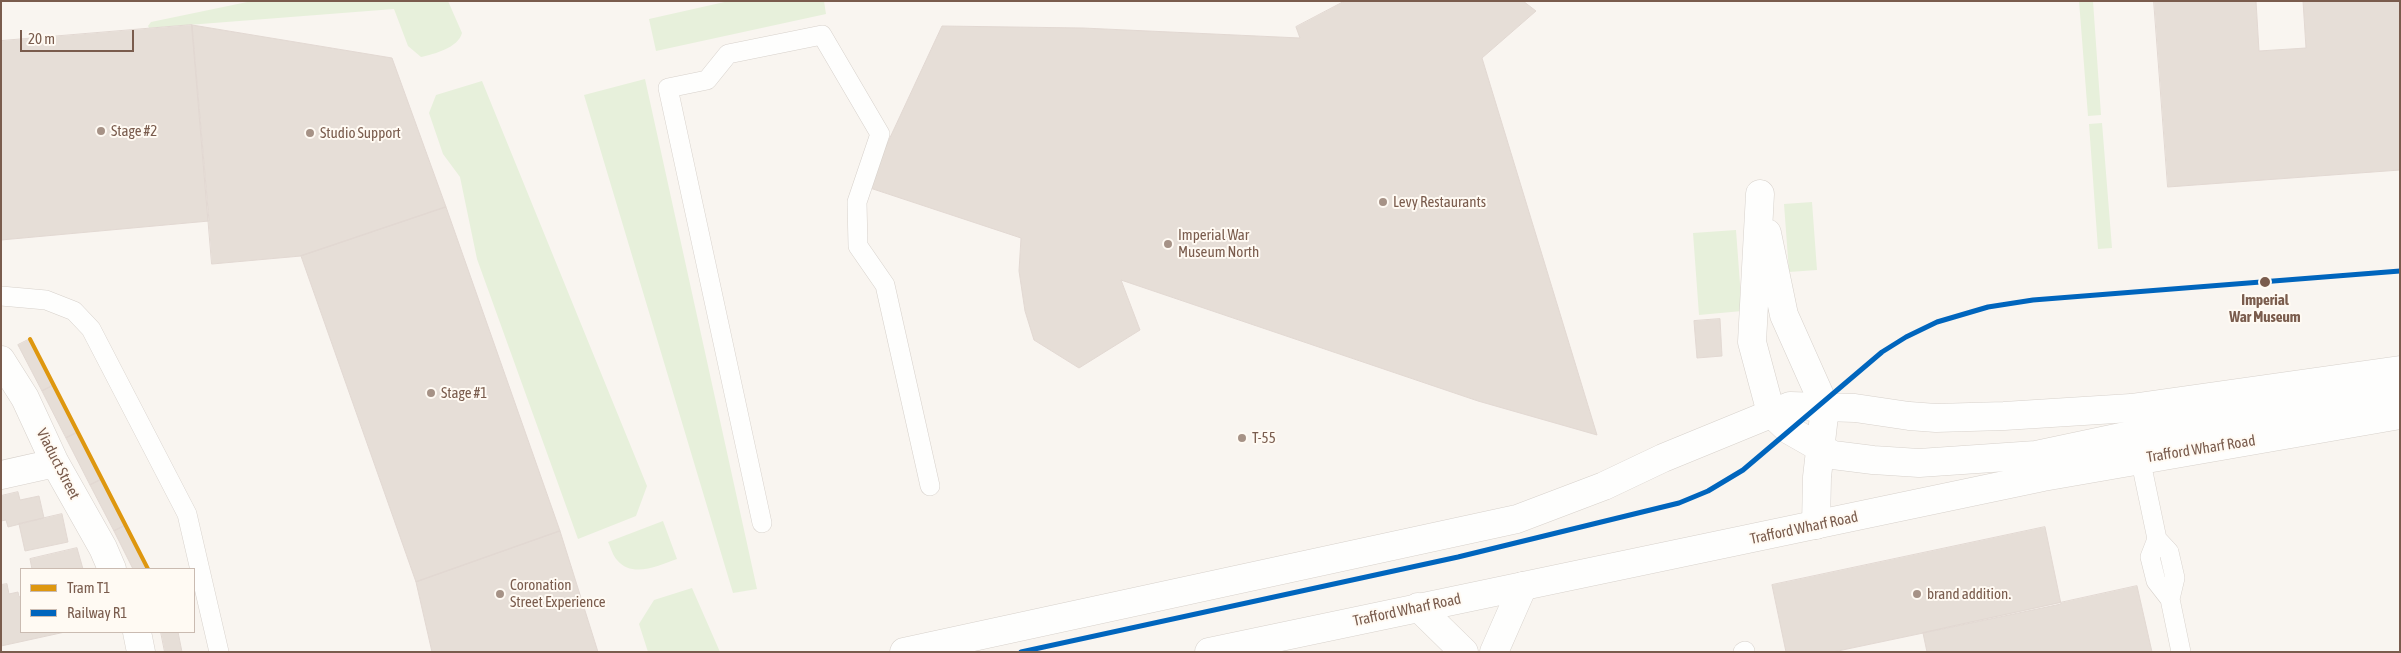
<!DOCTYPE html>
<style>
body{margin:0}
#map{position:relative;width:2401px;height:653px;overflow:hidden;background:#f9f5f0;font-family:"Asap Condensed",sans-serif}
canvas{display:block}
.frame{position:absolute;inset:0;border:2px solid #7a5c4d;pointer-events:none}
.legend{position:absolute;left:20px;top:568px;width:175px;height:65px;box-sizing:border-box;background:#fffaf3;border:1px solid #cabbb1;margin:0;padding:6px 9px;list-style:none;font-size:15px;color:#7a5c4d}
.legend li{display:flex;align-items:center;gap:10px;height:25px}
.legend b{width:25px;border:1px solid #cabbb1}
.scale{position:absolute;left:20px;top:30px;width:114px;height:22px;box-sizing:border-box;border:2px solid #7a5c4d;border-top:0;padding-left:6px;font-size:15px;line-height:18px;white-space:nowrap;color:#7a5c4d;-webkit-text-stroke:4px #fffaf3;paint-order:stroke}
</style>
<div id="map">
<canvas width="2401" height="653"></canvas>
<div class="frame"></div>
<ul class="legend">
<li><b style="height:6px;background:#de970f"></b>Tram T1</li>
<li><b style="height:6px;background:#0065bd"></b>Railway R1</li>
</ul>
<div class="scale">20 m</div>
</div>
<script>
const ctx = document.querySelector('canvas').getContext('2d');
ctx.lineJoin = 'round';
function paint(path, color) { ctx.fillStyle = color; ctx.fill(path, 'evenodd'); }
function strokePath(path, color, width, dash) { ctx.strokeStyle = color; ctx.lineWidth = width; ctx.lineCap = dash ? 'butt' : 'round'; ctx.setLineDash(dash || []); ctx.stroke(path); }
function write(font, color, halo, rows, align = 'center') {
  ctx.font = font + ' "Asap Condensed",sans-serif'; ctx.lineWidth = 4; ctx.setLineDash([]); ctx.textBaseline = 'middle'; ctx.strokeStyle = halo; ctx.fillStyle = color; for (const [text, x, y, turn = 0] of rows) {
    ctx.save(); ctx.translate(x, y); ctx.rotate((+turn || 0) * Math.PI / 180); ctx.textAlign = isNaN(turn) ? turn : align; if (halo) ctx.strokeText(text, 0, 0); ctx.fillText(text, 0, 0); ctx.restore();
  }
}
paint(new Path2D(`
 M 252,1 L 448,1 L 462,33 C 458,48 434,54 421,57 L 408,46 L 394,9 L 149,28 L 148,26 L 151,22 Z
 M 729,1 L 824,1 L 826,14 L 656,51 L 649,19 Z
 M 2079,1 L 2093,1 L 2101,115 L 2088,116 Z
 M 645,79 L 757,589 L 733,593 L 584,95 Z
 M 482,81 L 647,486 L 636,516 L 578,539 L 477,259 L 460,177 L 443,154 L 429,113 L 436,95 Z
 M 2102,123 L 2112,248 L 2098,249 L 2089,124 Z
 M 1812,202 L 1817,270 L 1789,272 L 1784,204 Z
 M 1736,230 L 1742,311 L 1699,315 L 1693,233 Z
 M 663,521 L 677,559 C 659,565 633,579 617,560 C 613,556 611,548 608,542 Z
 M 692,588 L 720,652 L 648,652 L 639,624 L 654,600 Z`), '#e7f0db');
const building = new Path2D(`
 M 1345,1 L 1523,1 L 1536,11 L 1482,58 L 1597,435 L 1478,401 L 1121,280 L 1140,330 L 1079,368 L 1034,340 L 1025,311 L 1019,271 L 1021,238 L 867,187 L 942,26 L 1083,28 L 1300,38 L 1296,27 Z
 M 2154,1 L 2256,1 L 2259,51 L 2306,48 L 2303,1 L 2400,1 L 2400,170 L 2168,187 Z
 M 192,25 L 209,221 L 1,240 L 1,41 Z
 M 192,25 L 392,58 L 446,207 L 301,256 L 212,264 Z
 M 446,207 L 560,531 L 416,582 L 301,256 Z
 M 1720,319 L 1722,356 L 1697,358 L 1694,321 Z
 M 30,339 L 54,385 L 42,391 L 18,345 Z
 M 54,385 L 78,432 L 66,438 L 42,391 Z
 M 78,432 L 102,479 L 90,485 L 66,438 Z
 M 102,479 L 126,525 L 114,531 L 90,485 Z
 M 18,492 L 20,500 L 39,496 L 44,518 L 8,527 L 6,520 L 1,521 L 1,496 Z
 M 62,514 L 68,542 L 25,551 L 19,524 Z
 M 126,525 L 148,569 L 133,569 L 114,531 Z
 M 2045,527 L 2061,604 L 1833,652 L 1786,652 L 1772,585 Z
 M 560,531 L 598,652 L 432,652 L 416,582 Z
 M 77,548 L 83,569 L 32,569 L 30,559 Z
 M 7,584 L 9,594 L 18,592 L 19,597 L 21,596 L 21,632 L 65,632 L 1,646 L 1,585 Z
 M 2137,586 L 2152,652 L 1927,652 L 1923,633 Z
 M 161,632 L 178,632 L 182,652 L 165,652 Z`);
paint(building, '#e6ded7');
strokePath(building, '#e2d8d2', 1);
const service = new Path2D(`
 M 1,296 L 46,300 L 74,311 L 91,329 L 187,514 L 219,652
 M 2138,448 L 2157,539 L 2169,552 L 2175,578 L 2170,599
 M 762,523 L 668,88 L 707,80 L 728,54 L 822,35 L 880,134 L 857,202 L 858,246 L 885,285 L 930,486
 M 2157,539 L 2150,557 L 2156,581 L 2170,599 L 2181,652
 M 1743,652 L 1745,651`);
const minor = new Path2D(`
 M 1760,194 L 1752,342 L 1771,413 L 1789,430 L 1833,455 L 1873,460 L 1919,463 L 2036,455 L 2135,434 L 2395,393 L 2400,395
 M 1767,233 L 1784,315 L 1825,407 L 1817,477 L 1816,525
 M 1,360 L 25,398 L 55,463 L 103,548 L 112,569
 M 1,475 L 55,463
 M 1418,607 L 1464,652
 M 137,632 L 141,652
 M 1494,652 L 1523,586`);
const tertiary = new Path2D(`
 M 904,652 L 1517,519 L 1604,486 L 1663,458 L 1790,406 L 1855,408 L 1909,416 L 1936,418 L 2004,416 L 2131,408 L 2400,370
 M 1209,652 L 2043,477 L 2400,415`);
strokePath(service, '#d7d1cb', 20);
strokePath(minor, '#d7d1cb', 29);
strokePath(tertiary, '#d7d1cb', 29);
strokePath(service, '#fefefd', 19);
strokePath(minor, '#fefefd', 28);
strokePath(tertiary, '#fefefd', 28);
strokePath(new Path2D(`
 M 30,339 L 148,569`), '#e6e3e7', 1);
strokePath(new Path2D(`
 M 1021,652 L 1458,557 L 1679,503 L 1708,491 L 1743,470 L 1882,352 L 1906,337 L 1937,322 L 1988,307 L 2033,300 L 2400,271`), '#0065bd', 5);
strokePath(new Path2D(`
 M 30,339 L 148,569`), '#de970f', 4);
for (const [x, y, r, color] of [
 [101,131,5,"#a69286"],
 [310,133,5,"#a69286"],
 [1383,202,5,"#a69286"],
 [1168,244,5,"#a69286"],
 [2265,282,6,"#7a5c4d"],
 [431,393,5,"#a69286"],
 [1242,438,5,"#a69286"],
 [500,594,5,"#a69286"],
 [1917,594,5,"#a69286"]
]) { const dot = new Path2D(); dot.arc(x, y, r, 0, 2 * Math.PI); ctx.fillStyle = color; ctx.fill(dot); strokePath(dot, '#fffaf3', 2); }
write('15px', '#7a5c4d', '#fffaf3', [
 ["Stage #2",111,131],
 ["Studio Support",320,133],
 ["Levy Restaurants",1393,202],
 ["Imperial War",1178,235],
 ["Museum North",1178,252],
 ["Stage #1",441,393],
 ["T-55",1252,438],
 ["Coronation",510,585],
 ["Street Experience",510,602],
 ["brand addition.",1927,594]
], 'left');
write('bold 15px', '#7a5c4d', '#fffaf3', [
 ["Imperial",2265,300],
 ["War Museum",2265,317]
]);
write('15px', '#7a5c4d', '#fffaf3', [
 ["Trafford Wharf Road",2201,449,-9],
 ["Viaduct Street",58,464,63],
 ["Trafford Wharf Road",1804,528,-12],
 ["Trafford Wharf Road",1407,610,-12]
]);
</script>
